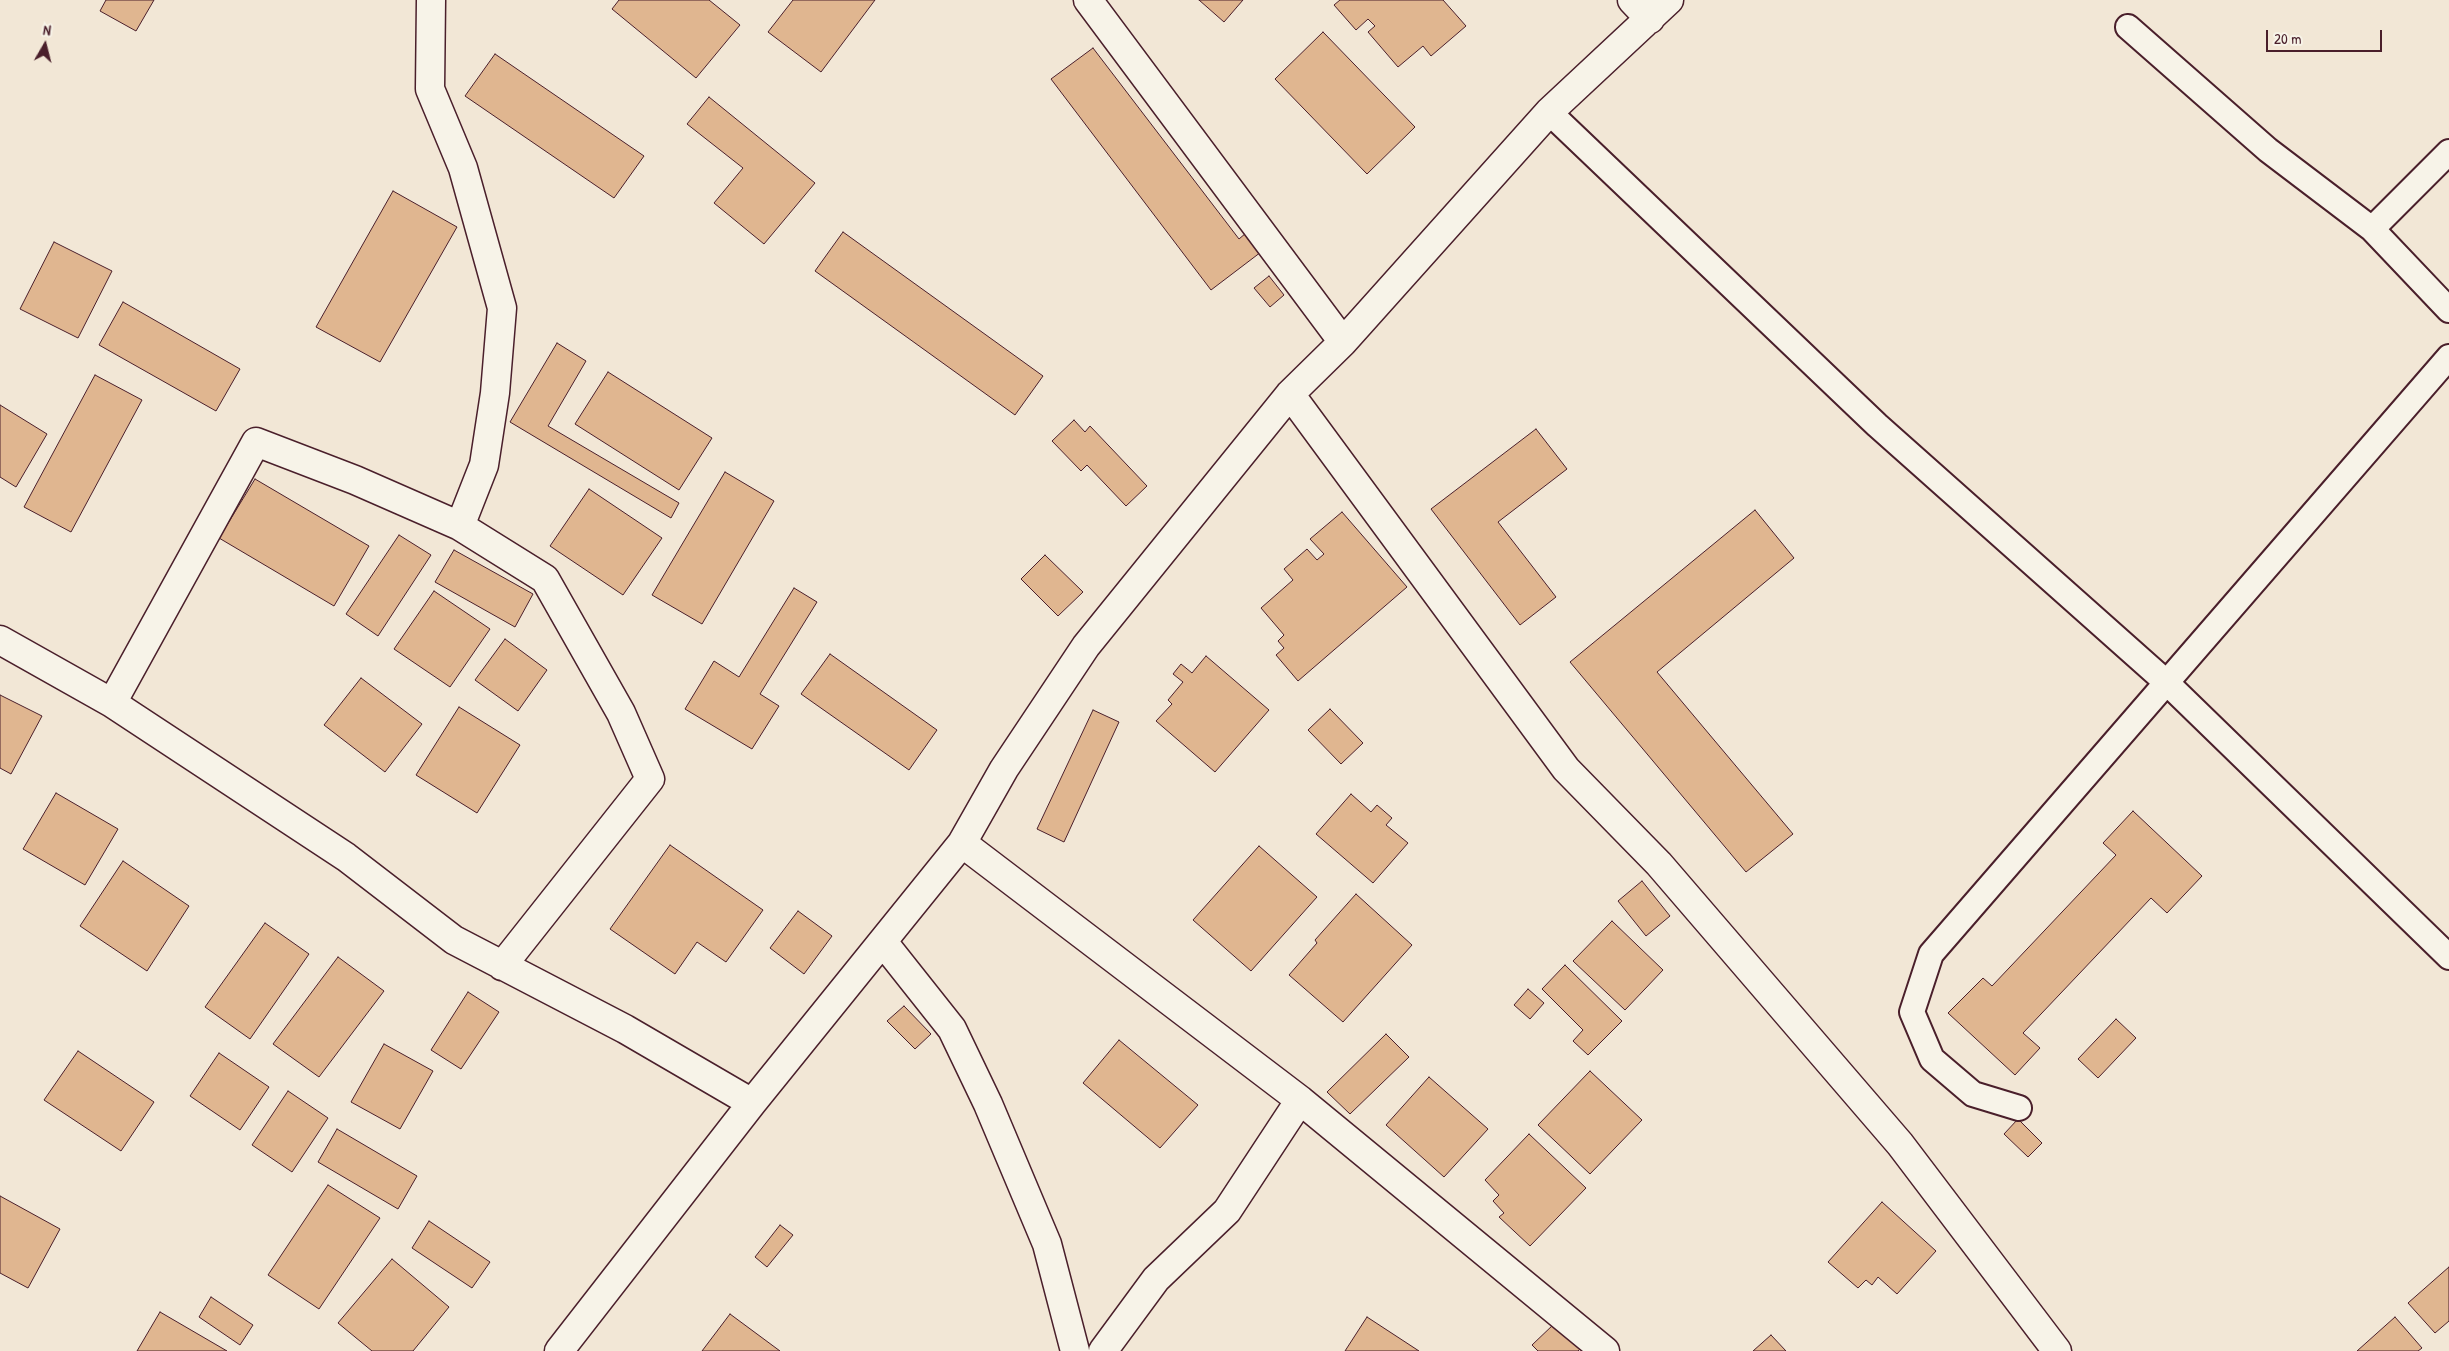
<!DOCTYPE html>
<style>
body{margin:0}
#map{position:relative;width:2449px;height:1351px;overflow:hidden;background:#f2e7d6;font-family:"Patrick Hand",sans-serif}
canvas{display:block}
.north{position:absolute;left:20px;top:20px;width:50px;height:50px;-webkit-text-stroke:4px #f7f3e8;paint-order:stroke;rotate:8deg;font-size:14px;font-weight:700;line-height:20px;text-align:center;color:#4a1f2b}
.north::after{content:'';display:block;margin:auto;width:18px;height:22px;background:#4a1f2b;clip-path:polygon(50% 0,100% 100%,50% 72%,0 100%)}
.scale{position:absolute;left:2266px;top:30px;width:116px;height:22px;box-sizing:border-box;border:2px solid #4a1f2b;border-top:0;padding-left:6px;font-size:15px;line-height:18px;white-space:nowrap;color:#4a1f2b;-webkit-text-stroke:4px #f7f3e8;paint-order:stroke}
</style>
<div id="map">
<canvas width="2449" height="1351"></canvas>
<div class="north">N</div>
<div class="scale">20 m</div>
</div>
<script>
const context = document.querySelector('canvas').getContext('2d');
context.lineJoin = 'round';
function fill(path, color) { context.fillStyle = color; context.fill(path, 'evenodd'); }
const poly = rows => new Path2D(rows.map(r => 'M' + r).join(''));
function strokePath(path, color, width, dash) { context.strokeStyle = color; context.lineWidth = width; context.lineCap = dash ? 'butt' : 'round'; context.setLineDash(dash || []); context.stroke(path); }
const building = poly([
 [106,0,154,0,136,31,100,11,106,0],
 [619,0,709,0,740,25,696,78,612,9,619,0],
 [793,0,875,0,821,72,768,32,793,0],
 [1199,0,1243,0,1224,22,1199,0],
 [1340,0,1443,0,1466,26,1431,56,1423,46,1398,67,1368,32,1375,26,1368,19,1356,30,1334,5,1340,0],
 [1323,32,1415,127,1367,174,1275,79,1323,32],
 [1093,48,1239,239,1246,233,1261,252,1211,290,1051,79,1093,48],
 [495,54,644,156,614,198,465,96,495,54],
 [709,97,815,183,764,244,714,203,743,168,687,124,709,97],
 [393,191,457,227,380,362,316,327,393,191],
 [843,232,1043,376,1015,415,815,271,843,232],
 [54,242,112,271,78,338,20,309,54,242],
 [1269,276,1284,295,1270,307,1254,288,1269,276],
 [123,302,240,369,216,411,99,345,123,302],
 [557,343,586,361,548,426,679,503,671,518,510,422,557,343],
 [608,372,712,438,679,490,575,424,608,372],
 [95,375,142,400,71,532,24,507,95,375],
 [0,405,47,434,16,487,0,477,0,405],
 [1074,420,1085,432,1090,426,1147,486,1126,506,1087,465,1081,471,1052,441,1074,420],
 [1536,429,1567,469,1498,522,1556,597,1520,625,1431,509,1536,429],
 [725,472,774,501,702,624,652,595,725,472],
 [255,479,369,546,334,606,219,538,255,479],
 [589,489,662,538,623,595,550,546,589,489],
 [1755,510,1794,558,1657,672,1793,834,1746,872,1570,662,1755,510],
 [1342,512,1407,587,1298,681,1276,655,1284,648,1278,641,1284,635,1261,608,1293,580,1284,569,1307,549,1317,560,1324,554,1310,539,1342,512],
 [399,535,431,555,378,636,346,614,399,535],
 [454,550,533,594,515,627,435,582,454,550],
 [1045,555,1083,592,1058,616,1021,579,1045,555],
 [794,588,817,602,760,694,779,706,752,749,685,709,714,661,739,677,794,588],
 [434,591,490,629,450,687,394,649,434,591],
 [505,639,547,670,518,711,475,680,505,639],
 [830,654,937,730,909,770,801,694,830,654],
 [1206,656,1269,710,1215,772,1156,721,1172,704,1168,700,1183,682,1173,674,1181,664,1192,673,1206,656],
 [361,678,422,724,385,772,324,725,361,678],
 [0,695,42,716,11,774,0,768,0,695],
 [459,707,520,745,477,813,416,775,459,707],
 [1330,709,1363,743,1341,764,1308,730,1330,709],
 [1093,710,1119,722,1064,842,1037,829,1093,710],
 [56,793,118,829,85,885,23,849,56,793],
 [1351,794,1371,812,1377,805,1392,818,1386,825,1408,843,1373,883,1316,834,1351,794],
 [2133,811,2202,876,2167,913,2151,898,2023,1033,2040,1048,2015,1075,1948,1013,1983,978,1992,986,2116,855,2103,843,2133,811],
 [670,845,763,910,726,962,697,942,675,974,610,929,670,845],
 [1259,846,1317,897,1251,971,1193,920,1259,846],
 [123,861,189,906,147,971,80,926,123,861],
 [1642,881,1670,916,1646,936,1618,901,1642,881],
 [1356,894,1412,945,1343,1022,1289,975,1317,943,1315,940,1356,894],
 [798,911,832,936,804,974,770,948,798,911],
 [1612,921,1663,970,1625,1010,1573,961,1612,921],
 [265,923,309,954,250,1039,205,1007,265,923],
 [338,957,384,991,319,1077,273,1044,338,957],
 [1565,965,1622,1021,1588,1055,1573,1041,1583,1030,1542,989,1565,965],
 [1528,989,1544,1003,1530,1019,1514,1005,1528,989],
 [468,992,499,1012,461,1069,431,1050,468,992],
 [904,1006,931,1034,915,1049,887,1021,904,1006],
 [2116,1019,2136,1038,2098,1078,2078,1059,2116,1019],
 [1386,1034,1409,1057,1350,1114,1327,1092,1386,1034],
 [1119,1040,1198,1105,1160,1148,1083,1083,1119,1040],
 [384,1044,433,1071,400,1129,351,1102,384,1044],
 [78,1051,154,1102,121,1151,44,1100,78,1051],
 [219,1053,269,1087,240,1130,190,1096,219,1053],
 [1590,1071,1642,1120,1590,1174,1538,1125,1590,1071],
 [1429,1077,1488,1129,1444,1177,1386,1125,1429,1077],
 [288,1091,328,1118,292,1172,252,1145,288,1091],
 [2018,1119,2042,1143,2028,1157,2004,1134,2018,1119],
 [337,1129,417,1176,398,1209,318,1162,337,1129],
 [1529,1134,1586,1188,1530,1246,1499,1217,1504,1213,1493,1201,1499,1195,1485,1180,1529,1134],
 [328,1185,380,1218,319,1309,268,1275,328,1185],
 [0,1196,60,1229,28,1288,0,1273,0,1196],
 [1882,1202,1936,1251,1897,1294,1878,1277,1872,1285,1866,1280,1858,1288,1828,1262,1882,1202],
 [429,1221,490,1262,472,1288,412,1248,429,1221],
 [780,1225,793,1235,767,1267,755,1257,780,1225],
 [392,1259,449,1307,413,1351,372,1351,338,1323,392,1259],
 [2449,1267,2449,1321,2435,1333,2408,1303,2449,1267],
 [211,1297,253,1325,240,1345,199,1317,211,1297],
 [160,1312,227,1351,137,1351,160,1312],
 [730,1314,780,1351,702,1351,730,1314],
 [1367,1317,1419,1351,1345,1351,1367,1317],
 [2395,1317,2422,1348,2418,1351,2357,1351,2395,1317],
 [1554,1324,1580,1349,1578,1351,1538,1351,1532,1345,1554,1324],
 [1771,1335,1786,1351,1753,1351,1771,1335]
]);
fill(building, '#e0b690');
strokePath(building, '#4a1f2b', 1);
const service = poly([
 [2128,27,2268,150,2372,229,2449,310],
 [1549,112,1877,425,2166,682,2449,957],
 [2372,229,2449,152],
 [2019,1108,1973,1094,1932,1059,1912,1012,1931,954,2449,357]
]);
const minor = poly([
 [431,0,430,89,463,168,502,308,495,393,484,465,460,526,355,480,256,442,112,703,346,857,454,940,625,1029,752,1103],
 [1088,0,1343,342],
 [1632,0,1650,19],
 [1290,394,1566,769,1659,864,1900,1144,2057,1351],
 [460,526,545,579,621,713,650,779,502,966],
 [0,640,112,703],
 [962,843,1300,1100,1227,1211,1156,1279,1103,1351],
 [883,942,952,1029,988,1104,1047,1244,1075,1351],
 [1300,1100,1605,1351],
 [559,1351,752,1103,962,843,1004,769,1086,646,1290,394,1343,342,1549,112,1669,0]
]);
strokePath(service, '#4a1f2b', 28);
strokePath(minor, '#4a1f2b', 31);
strokePath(service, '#f7f3e8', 24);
strokePath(minor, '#f7f3e8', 28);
</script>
